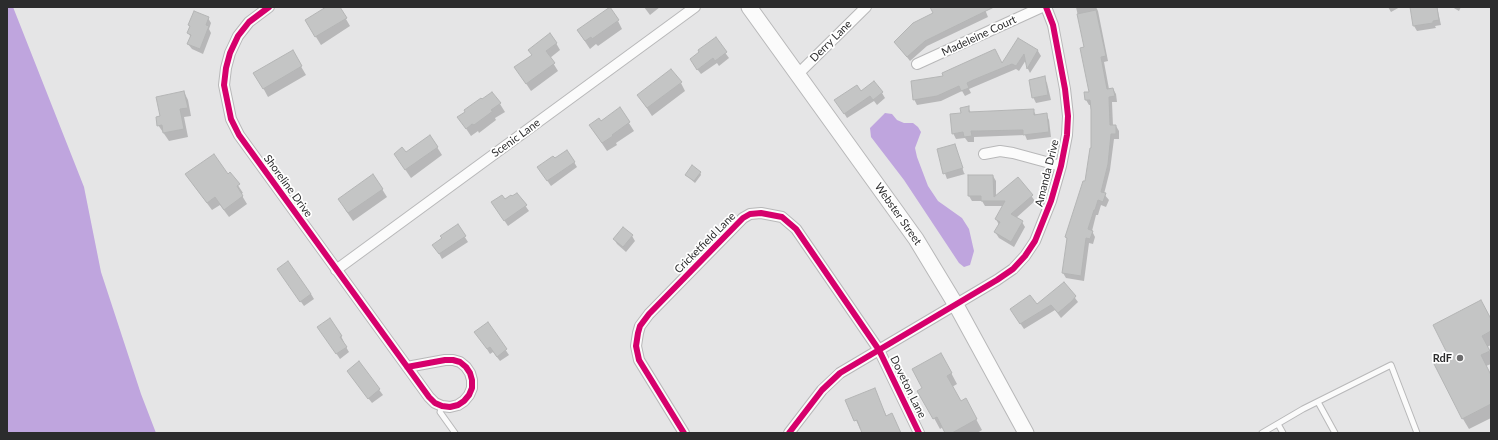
<!DOCTYPE html>
<style>
body{margin:0}
#map{position:relative;width:1498px;height:440px;overflow:hidden;background:#e5e5e6;font-family:Lato,sans-serif}
canvas{display:block}
.frame{position:absolute;inset:0;border:8px solid #2c2c2d;pointer-events:none}
</style>
<div id="map">
<canvas width="1498" height="440"></canvas>
<div class="frame"></div>
</div>
<script>
const context = document.querySelector('canvas').getContext('2d');
context.lineJoin = 'round';
function fill(path, color) { context.fillStyle = color; context.fill(path, 'evenodd'); }
const poly = rows => new Path2D(rows.map(r => 'M' + r).join(''));
function strokePath(path, color, width, dash) { context.strokeStyle = color; context.lineWidth = width; context.lineCap = dash ? 'butt' : 'round'; context.setLineDash(dash || []); context.stroke(path); }
function drawText(font, color, halo, rows, align = 'center') {
  context.font = font + ' Lato,sans-serif'; context.lineWidth = 3.5; context.setLineDash([]); context.textBaseline = 'middle'; context.strokeStyle = halo; context.fillStyle = color; for (const [text, x, y, turn = 0] of rows) {
    context.save(); context.translate(x, y); context.rotate((+turn || 0) * Math.PI / 180); context.textAlign = isNaN(turn) ? turn : align; if (halo) context.strokeText(text, 0, 0); context.fillText(text, 0, 0); context.restore();
  }
}
fill(poly([
 [7,7,13,7,84,187,101,272,141,394,156,433,7,433],
 [885,113,892,114,897,120,904,123,913,123,918,127,921,132,915,148,917,157,928,186,938,201,962,218,969,229,974,251,970,265,964,267,959,263,904,180,871,137,870,128]
]), '#bfa5de');
fill(poly([
 [328,7,339,7,350,26,321,45,306,21],
 [644,7,660,7,650,15],
 [949,7,984,7,988,17,927,46,910,61,895,42],
 [1076,7,1096,7,1098,11,1108,61,1104,62,1109,89,1113,89,1116,94,1117,102,1112,102,1113,126,1116,126,1119,131,1119,139,1114,139,1110,170,1104,194,1109,200,1106,207,1101,205,1098,215,1096,215,1092,231,1095,237,1093,244,1089,243,1084,281,1066,278,1063,273,1067,239,1066,237,1086,183,1092,149,1092,105,1089,105,1086,100,1090,92,1085,48],
 [1388,7,1400,7,1391,12],
 [1420,7,1437,7,1441,25,1435,26,1436,28,1417,31,1414,26],
 [1452,7,1461,7,1459,11],
 [208,18,211,23,209,29,211,33,203,54,192,49,188,44,191,37,188,33,191,28,189,25],
 [618,21,622,29,598,46,596,44,590,49,578,31],
 [715,39,729,58,719,66,717,63,701,74,694,65],
 [1018,39,1038,51,1041,56,1030,73,1028,69,1026,60,1019,71,1016,69,969,89,971,93,965,96,962,91,941,101,917,105,914,99,945,77,1002,65],
 [556,43,560,50,550,58,558,71,531,91,515,67],
 [292,51,306,75,268,97,255,73],
 [1044,78,1047,83,1051,100,1036,103,1033,97],
 [681,83,685,91,652,116,638,95],
 [184,92,188,100,191,116,184,117,188,137,169,141,158,125,161,117],
 [861,92,882,93,885,98,877,105,874,101,847,118,839,105],
 [482,100,500,104,505,112,495,118,496,120,479,133,478,131,471,136,459,118],
 [968,107,971,113,1033,110,1036,115,1046,114,1049,120,1051,137,1027,140,1025,135,974,137,974,142,968,142,965,138,956,139,953,133,962,114],
 [620,109,634,131,616,143,617,145,607,151,595,133,600,122],
 [430,136,442,155,411,178,400,162,405,154],
 [955,145,957,149,956,149,964,173,965,174,947,179,940,160],
 [555,159,574,162,577,167,551,186,542,173],
 [700,172,701,175,695,183,686,175],
 [230,173,243,193,241,194,247,204,229,217,220,205,212,210,186,175,228,175],
 [993,176,996,181,996,196,1018,178,1035,201,1016,218,1022,222,1025,227,1014,247,999,238,995,232,999,225,996,219,1003,206,985,206,982,201,972,201,969,196],
 [382,189,387,197,353,221,344,208],
 [517,194,529,211,508,226,496,208,505,200],
 [457,225,468,242,442,259,437,250],
 [632,236,635,241,626,252,617,244,614,239],
 [281,274,311,294,314,299,304,306],
 [1064,283,1078,302,1061,318,1055,310,1024,329,1014,314,1037,306],
 [1491,320,1491,345,1487,347,1491,354,1491,364,1486,366,1491,376,1491,418,1469,429,1463,419,1449,353],
 [488,324,509,355,500,361,493,352,490,354,479,337],
 [322,332,341,336,344,342,343,342,349,352,340,359],
 [359,363,383,395,372,403,351,376],
 [947,365,957,384,952,387,961,402,965,399,982,430,977,433,947,433,943,427,940,429,934,418,924,388],
 [874,389,887,417,892,414,901,433,863,433,861,428,860,429,847,400]
]), '#0003');
const building = poly([
 [326,7,340,7,347,18,315,37,305,20,326,7],
 [610,7,619,20,592,39,591,37,585,41,577,30,610,7],
 [930,7,994,7,925,41,907,57,894,42,913,23,933,13,930,7],
 [1410,7,1437,7,1439,20,1433,21,1433,23,1413,26,1410,7],
 [1096,10,1106,56,1101,57,1107,89,1113,88,1115,96,1109,97,1110,125,1116,125,1116,134,1111,134,1108,164,1101,192,1106,193,1103,202,1098,200,1095,210,1094,210,1088,229,1093,231,1090,239,1086,238,1081,276,1062,273,1067,238,1065,237,1083,181,1085,181,1090,148,1091,148,1091,110,1090,100,1085,100,1084,92,1089,92,1080,48,1084,47,1077,14,1096,10],
 [194,11,209,17,206,25,209,26,200,49,187,44,191,35,187,33,190,26,188,25,194,11],
 [550,33,557,43,546,51,555,63,526,84,514,67,532,55,528,50,550,33],
 [716,37,727,52,715,61,713,58,697,70,690,59,699,52,698,50,716,37],
 [1018,38,1038,50,1027,69,1024,54,1016,66,1012,64,973,80,967,83,969,88,961,91,959,86,937,96,913,100,911,81,943,76,942,73,995,49,1002,63,1018,38],
 [293,50,302,66,263,89,253,73,293,50],
 [671,69,682,82,647,108,637,95,671,69],
 [1045,76,1048,95,1032,98,1029,80,1045,76],
 [874,81,883,92,873,100,870,96,844,114,834,100,857,85,861,91,874,81],
 [184,91,188,108,180,109,184,129,163,133,162,125,157,126,156,117,160,116,156,97,184,91],
 [492,92,501,103,491,110,493,111,474,125,472,124,466,129,457,117,465,112,464,110,481,98,482,99,492,92],
 [969,106,969,112,1034,109,1034,115,1047,113,1049,132,1023,135,1023,130,977,131,971,131,972,136,964,137,963,132,952,134,950,114,961,113,960,108,969,106],
 [620,107,630,122,612,135,613,136,602,143,589,125,599,118,601,121,620,107],
 [430,135,438,147,405,170,394,154,402,147,406,152,430,135],
 [955,144,963,168,943,174,937,149,955,144],
 [567,150,575,162,547,181,537,167,553,156,555,158,567,150],
 [214,154,228,174,230,172,240,184,237,186,243,196,224,210,215,197,207,203,185,174,214,154],
 [692,165,701,172,694,181,685,175,692,165],
 [373,174,383,189,348,213,338,199,373,174],
 [968,175,993,175,994,197,1018,177,1033,195,1011,214,1023,221,1011,242,994,232,1000,222,995,219,1005,201,981,201,981,196,968,196,968,175],
 [517,193,527,205,504,221,491,202,502,195,505,199,511,195,512,196,517,193],
 [458,224,466,236,439,254,432,245,442,238,440,236,458,224],
 [623,227,633,235,623,247,613,239,623,227],
 [288,261,311,294,300,302,277,269,288,261],
 [1064,282,1076,296,1072,301,1058,313,1051,305,1020,324,1010,309,1030,295,1037,304,1064,282],
 [1481,300,1491,319,1491,331,1482,336,1490,351,1481,355,1491,375,1491,404,1462,419,1432,360,1447,353,1433,325,1481,300],
 [330,318,342,336,340,337,347,347,336,354,317,327,330,318],
 [488,322,507,349,497,357,490,347,487,349,474,332,488,322],
 [941,353,952,373,947,376,961,401,966,398,977,419,952,433,945,433,937,417,933,419,917,391,922,388,912,369,941,353],
 [359,361,380,389,368,399,347,371,359,361],
 [875,388,886,416,892,413,901,433,862,433,857,420,854,421,845,400,875,388]
]);
fill(building, '#c4c5c5');
strokePath(building, '#b4b5b5', 1);
const service = poly([
 [1318,402,1335,433],
 [442,406,440,412,455,433],
 [1278,424,1283,433],
 [1262,433,1303,409,1391,365,1417,433]
]);
const minor = poly([
 [269,7,249,22,238,36,230,53,226,68,224,85,231,119,239,135,429,397,435,403,442,406,450,407,458,405,464,401,469,395,472,388,472,380,470,373,466,367,460,362,453,360,445,360,407,367],
 [917,64,1042,7],
 [797,75,866,7],
 [984,154,1000,151,1013,153,1061,166],
 [336,270,695,7],
 [684,433,639,360,636,346,638,333,640,326,649,314,743,218,750,214,761,213,782,217,796,229,879,350,919,433],
 [789,433,822,390,840,373,997,280,1013,269,1025,256,1035,241,1051,201,1061,166,1067,135,1068,116,1065,89,1053,25,1046,7]
]);
const secondary = poly([
 [749,7,916,239,956,305,1026,433]
]);
strokePath(service, '#b8b8b9', 7);
strokePath(minor, '#b8b8b9', 12);
strokePath(secondary, '#b8b8b9', 17);
strokePath(service, '#fbfbfb', 5);
strokePath(minor, '#fbfbfb', 10);
strokePath(secondary, '#fbfbfb', 15);
strokePath(poly([
 [269,7,249,22,238,36,230,53,226,68,224,85,231,119,239,135,429,397,435,403,442,406,450,407,458,405,464,401,469,395,472,388,472,380,470,373,466,367,460,362,453,360,445,360,407,367],
 [684,433,639,360,636,346,638,333,640,326,649,314,743,218,750,214,761,213,782,217,796,229,879,350,919,433],
 [789,433,822,390,840,373,997,280,1013,269,1025,256,1035,241,1051,201,1061,166,1067,135,1068,116,1065,89,1053,25,1046,7]
]), '#d6006c', 6);
for (const [x, y, r, color] of [
 [1460,358,4,"#6d6d6e"]
]) { const dot = new Path2D(); dot.arc(x, y, r, 0, 2 * Math.PI); context.fillStyle = color; context.fill(dot); strokePath(dot, '#fff', 1.5); }
drawText('11px', '#2c2c2d', '#fff', [
 ["Madeleine Court",979,36,-25],
 ["Derry Lane",831,41,-45],
 ["Scenic Lane",516,138,-36],
 ["Amanda Drive",1047,173,-76],
 ["Shoreline Drive",288,186,54],
 ["Webster Street",898,214,55],
 ["Cricketfield Lane",705,243,-45],
 ["Doveton Lane",908,387,64]
]);
drawText('bold 11px', '#2c2c2d', '#fff', [
 ["RdF",1452,358]
], 'right');
</script>
